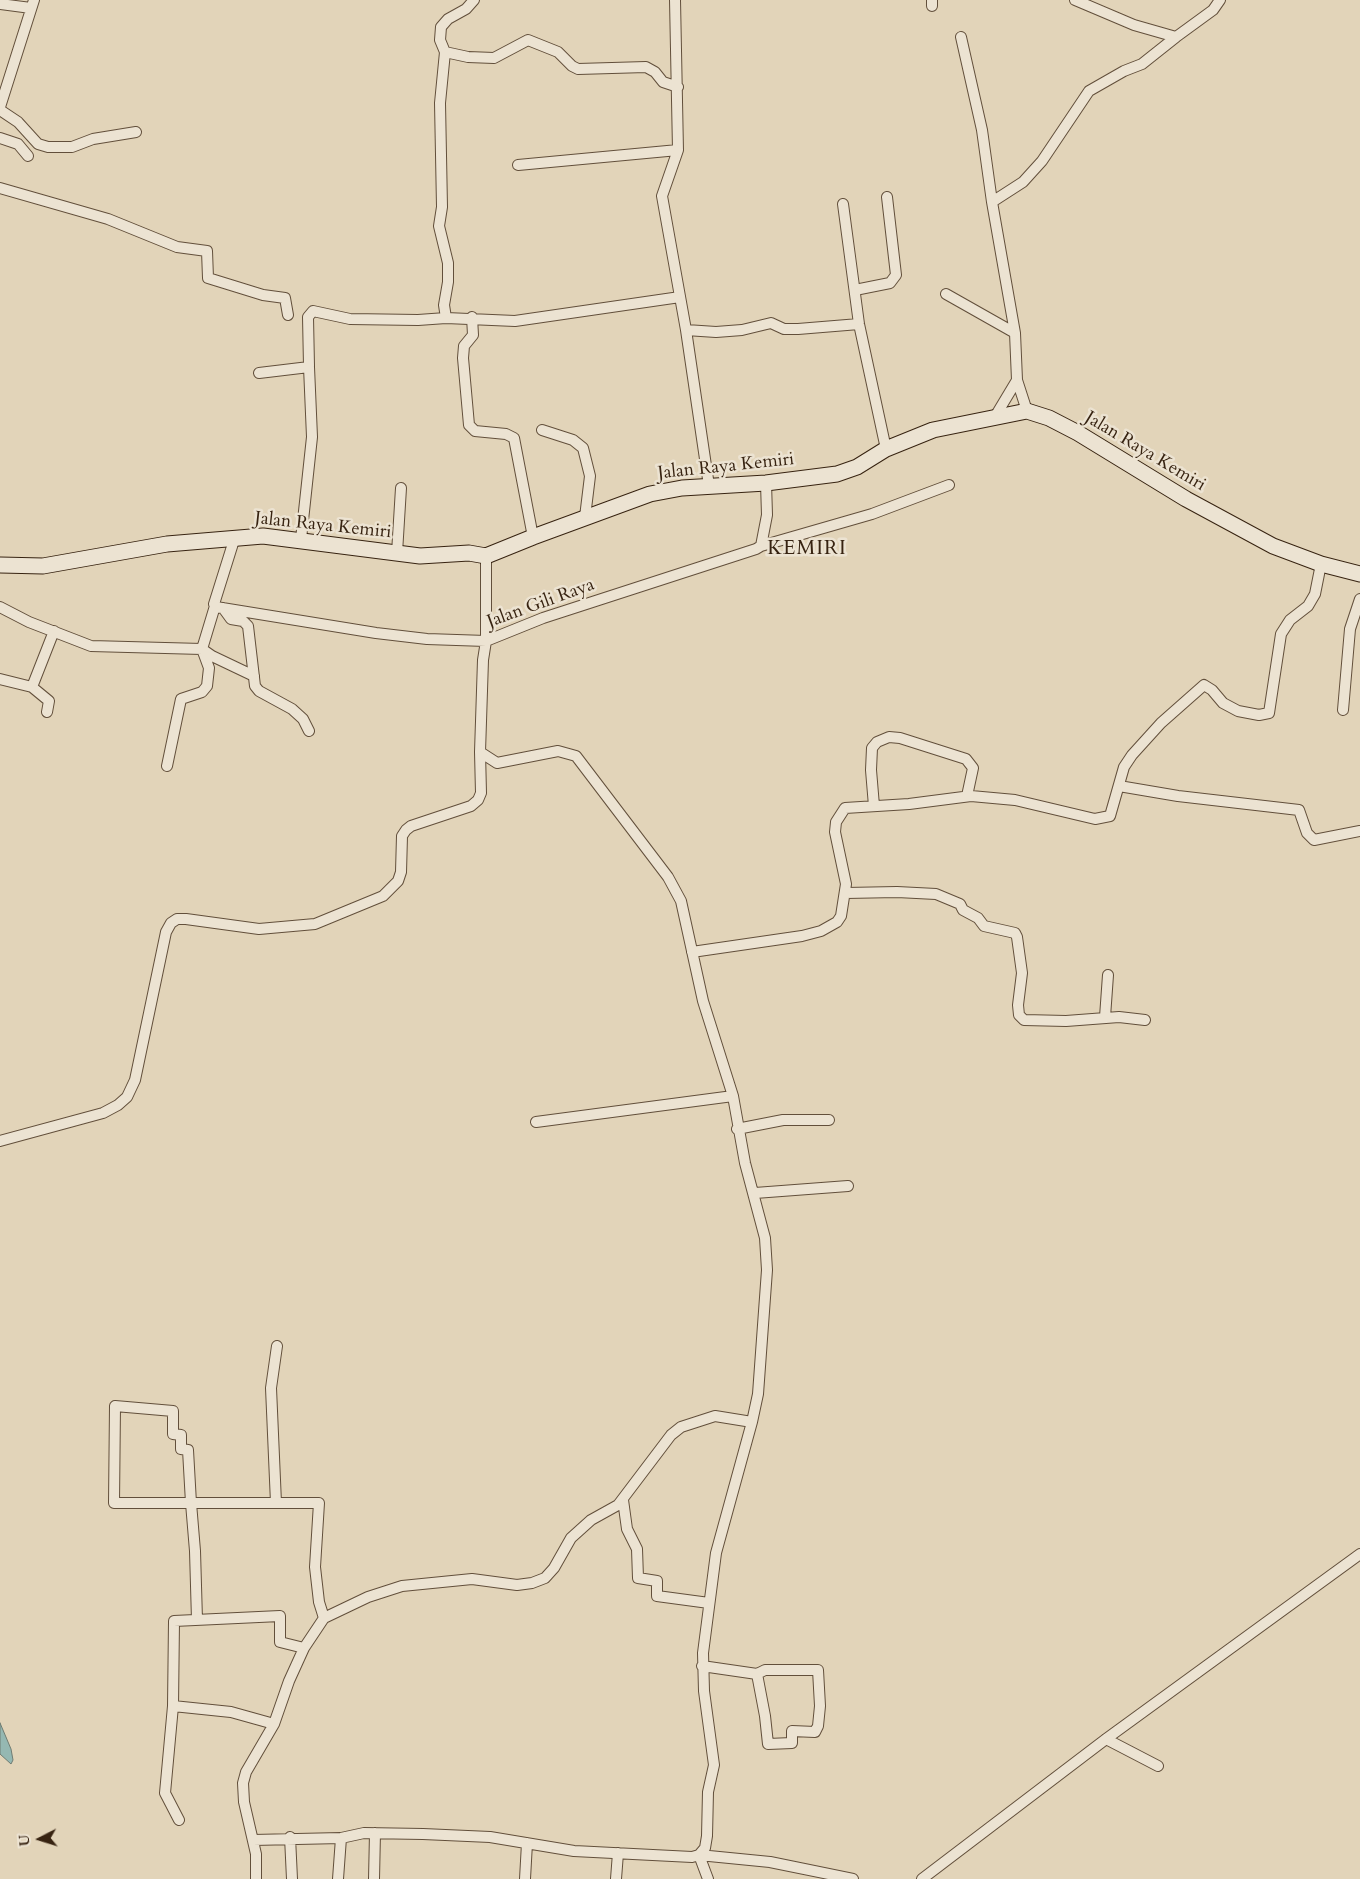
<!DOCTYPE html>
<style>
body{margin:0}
#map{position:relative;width:1360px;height:1879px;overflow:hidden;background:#e2d4b9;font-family:Cardo,serif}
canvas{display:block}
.north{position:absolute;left:15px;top:1814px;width:50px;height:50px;-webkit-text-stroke:4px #ece3d2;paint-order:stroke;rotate:265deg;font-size:14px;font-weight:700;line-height:20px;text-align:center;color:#372311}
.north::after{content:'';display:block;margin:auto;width:18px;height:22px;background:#372311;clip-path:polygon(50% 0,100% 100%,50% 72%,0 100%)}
</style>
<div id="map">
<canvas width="1360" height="1879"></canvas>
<div class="north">U</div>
</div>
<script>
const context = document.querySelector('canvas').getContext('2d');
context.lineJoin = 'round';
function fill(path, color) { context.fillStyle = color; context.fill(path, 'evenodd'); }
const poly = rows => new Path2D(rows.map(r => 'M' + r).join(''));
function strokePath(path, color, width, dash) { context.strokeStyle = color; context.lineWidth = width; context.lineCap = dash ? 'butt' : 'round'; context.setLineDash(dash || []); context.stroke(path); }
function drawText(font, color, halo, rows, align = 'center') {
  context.font = font + ' Cardo,serif'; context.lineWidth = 5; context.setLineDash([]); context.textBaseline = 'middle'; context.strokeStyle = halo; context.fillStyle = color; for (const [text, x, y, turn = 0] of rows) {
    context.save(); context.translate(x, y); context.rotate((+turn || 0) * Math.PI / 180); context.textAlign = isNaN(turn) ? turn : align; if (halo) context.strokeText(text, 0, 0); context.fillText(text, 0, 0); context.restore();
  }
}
const water = poly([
 [0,1723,11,1749,13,1760,11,1764,0,1754,0,1723]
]);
fill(water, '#95b8b2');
strokePath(water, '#6f7c72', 1);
const street = poly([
 [474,0,466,9,448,19,441,27,440,40,445,52,468,57,494,58,528,40,558,52,572,66,578,69,646,67,655,72,663,82,678,87],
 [675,0,678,150,662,196,686,330,709,486],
 [932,0,932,6],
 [0,4,31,8],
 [961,37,982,130,992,202,1015,333,1017,380,1027,411],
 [1176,37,1213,10,1220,0],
 [445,52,440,103,442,207,439,226,448,263,448,282,444,305,446,318,515,321,680,297],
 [0,107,34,0],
 [0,110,18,122,38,144,48,147,72,147,93,139,136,132],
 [0,138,18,144,28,156],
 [518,165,678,150],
 [0,188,108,219,177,247,207,251,208,278,263,295,285,298,288,315],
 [992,202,1023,182,1042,161,1089,91,1124,71,1142,64,1176,37,1134,25,1075,0],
 [843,204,859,324,886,449],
 [855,290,890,283,896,275,887,197],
 [946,294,1015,333],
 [472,317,473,335,464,346,463,358,469,425,475,431,506,434,514,438,533,537],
 [686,330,716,332,742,330,771,323,784,329,798,329,859,324],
 [309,366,308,317,313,311,350,319,418,320,446,318],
 [259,373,309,367,312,437,301,539],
 [996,415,1017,380],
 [542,430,573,440,583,448,590,476,585,517],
 [235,537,214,604,216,607,376,633,427,639,486,641,543,618,756,549,761,546,767,515,766,483],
 [761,546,872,514,949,485],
 [397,553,401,488],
 [0,607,29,622,91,646,202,649,212,656,254,676],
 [223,608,231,619,243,621,248,626,255,686,259,691,292,709,303,719,309,731],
 [0,679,32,687],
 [1343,710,1350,629,1360,599],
 [47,712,49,701,32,687,54,631],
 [167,766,181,699,202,692,207,686,209,668,202,649,215,606],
 [1119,786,1178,796,1299,810,1307,833,1314,840,1360,831],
 [874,806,871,770,872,748,877,742,889,737,900,738,966,759,973,768,967,796],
 [846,893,897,892,936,894,960,904,963,910,978,918,984,926,1015,933,1017,937,1022,973,1018,1005,1019,1015,1024,1020,1066,1021,1119,1017,1145,1020],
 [692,952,802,936,821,931,837,922,841,916,846,884,835,832,836,822,845,808,909,804,971,796,1015,800,1095,819,1110,816,1124,767,1132,755,1161,723,1204,685,1212,690,1223,703,1238,711,1259,715,1269,713,1281,634,1290,620,1308,606,1315,594,1321,564],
 [1105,1017,1108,975],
 [536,1122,733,1096],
 [737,1129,783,1120,829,1120],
 [0,1141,103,1113,118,1105,127,1097,135,1080,166,932,171,923,177,919,186,919,259,929,315,924,383,896,398,881,401,872,402,836,406,830,411,826,471,806,478,800,481,793,480,752],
 [755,1193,848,1186],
 [277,1346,271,1388,276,1503,319,1503,315,1567,319,1602,324,1618],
 [623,1500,627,1529,637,1549,638,1578,657,1581,657,1596,709,1603],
 [197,1620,195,1551,191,1503,188,1450,181,1449,181,1435,173,1434,173,1411,115,1406,114,1503,276,1503],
 [702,1666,757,1674,765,1670,818,1670,820,1706,818,1726,815,1732,792,1731,792,1743,768,1744,765,1716,757,1674],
 [173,1706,231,1712,274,1724],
 [1106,1739,1158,1766],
 [179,1820,165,1793,173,1706,174,1621,280,1616,280,1642,304,1648],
 [290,1837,292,1879],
 [253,1840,341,1838,364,1833,423,1834,490,1837,574,1851,692,1857,699,1855,705,1848,707,1836,708,1792,714,1765,704,1691,703,1653,716,1553,752,1422],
 [256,1879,256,1854,244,1802,243,1783,246,1772,274,1724,289,1681,304,1648,324,1618,368,1597,402,1586,472,1579,517,1585,532,1583,545,1578,554,1568,571,1538,591,1520,618,1505,671,1435,681,1427,715,1416,752,1422,758,1394,767,1270,765,1238,745,1163,733,1096,703,1001,681,901,668,877,576,756,558,751,497,763,480,752,483,660,486,641,486,556],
 [338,1879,341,1838],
 [374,1879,375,1833],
 [525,1879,527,1843],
 [616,1879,618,1853],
 [708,1879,699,1855,770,1862,853,1879],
 [922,1879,1106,1739,1360,1554]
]);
const secondary = poly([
 [0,565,43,566,167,544,263,536,420,556,469,553,486,556,533,537,650,494,682,488,766,483,837,474,857,467,886,449,933,430,1027,411,1049,418,1078,433,1186,499,1273,546,1321,564,1360,574]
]);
strokePath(street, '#624f3b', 12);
strokePath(secondary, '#372311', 17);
strokePath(street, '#ece3d2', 10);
strokePath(secondary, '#ece3d2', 15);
drawText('18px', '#372311', '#ece3d2', [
 ["Jalan Raya Kemiri",1145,452,31],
 ["Jalan Raya Kemiri",726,467,-6],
 ["Jalan Raya Kemiri",323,526,6],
 ["Jalan Gili Raya",541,604,-20]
]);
context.letterSpacing = '1px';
drawText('20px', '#372311', '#ece3d2', [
 ["KEMIRI",807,549]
]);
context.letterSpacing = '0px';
</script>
